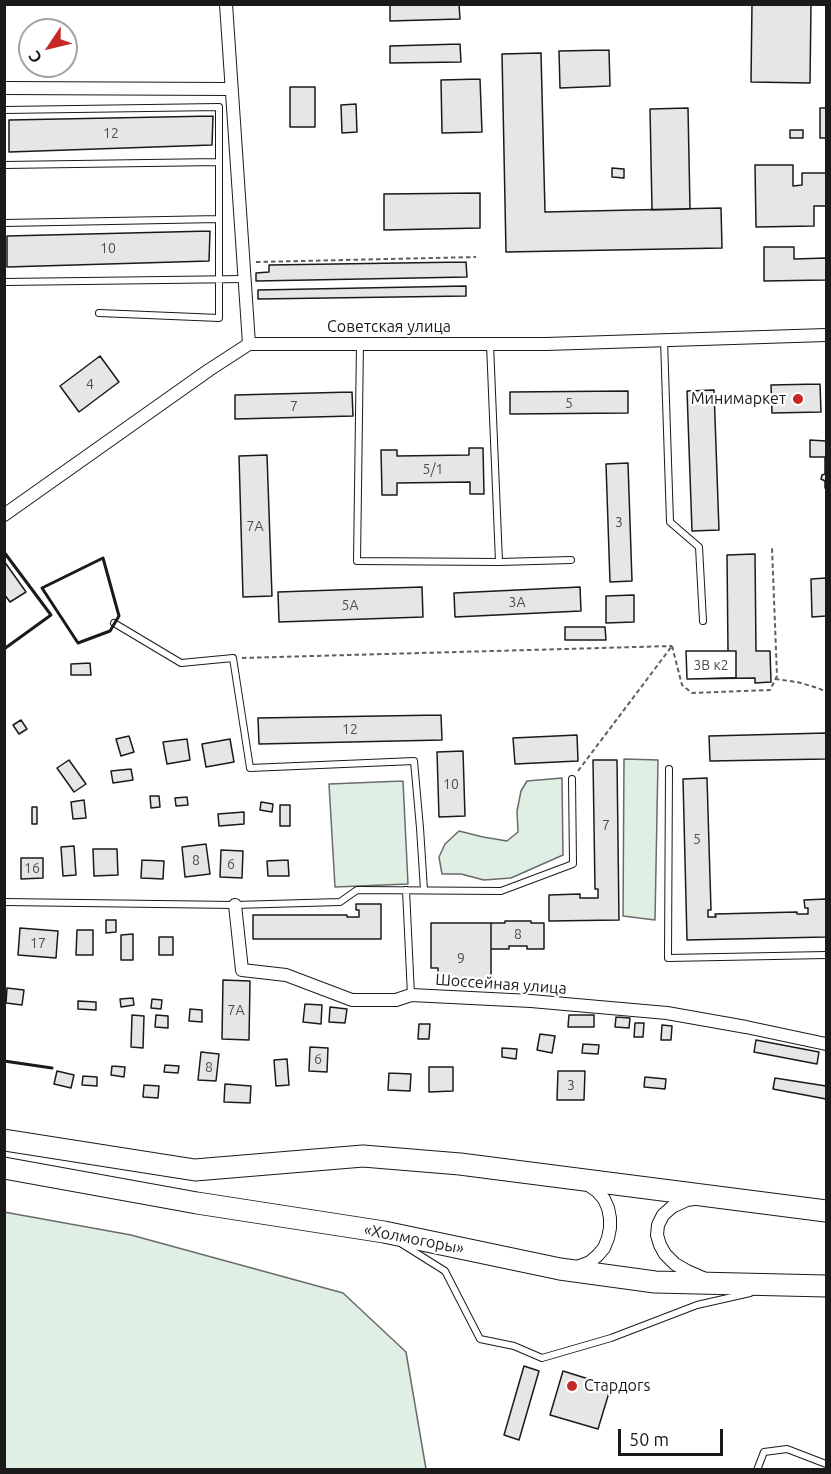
<!DOCTYPE html>
<meta charset="utf-8">
<style>
body{margin:0}
#map{position:relative;width:831px;height:1474px;overflow:hidden;background:#fff;font-family:Ubuntu,sans-serif}
canvas{display:block}
.frame{position:absolute;inset:0;border:6px solid #1a1a1a;pointer-events:none}
.north{position:absolute;left:18px;top:18px;width:60px;height:60px;box-sizing:border-box;background:#fff;border:2px solid #a3a3a3;border-radius:50%;rotate:235deg;font-size:16px;font-weight:700;line-height:24px;text-align:center;color:#1a1a1a}
.north::after{content:'';display:block;margin:auto;width:21px;height:27px;background:#c62828;clip-path:polygon(50% 0,100% 100%,50% 72%,0 100%)}
.scale{position:absolute;left:618px;top:1429px;width:105px;height:27px;box-sizing:border-box;border:3px solid #1a1a1a;border-top:0;padding-left:8px;font-size:18px;line-height:21px;white-space:nowrap;color:#1a1a1a;-webkit-text-stroke:4px #fff;paint-order:stroke}
</style>
<div id="map">
<canvas width="831" height="1474"></canvas>
<div class="frame"></div>
<div class="north">С</div>
<div class="scale">50 m</div>
</div>
<script>
const context = document.querySelector('canvas').getContext('2d');
context.lineJoin = 'round';
function fill(path, color) { context.fillStyle = color; context.fill(path, 'evenodd'); }
const poly = rows => new Path2D(rows.map(r => 'M' + r).join(''));
function strokePath(path, color, width, dash) { context.strokeStyle = color; context.lineWidth = width; context.lineCap = dash ? 'butt' : 'round'; context.setLineDash(dash || []); context.stroke(path); }
function drawText(font, color, halo, rows, align = 'center') {
  context.font = font + ' Ubuntu,sans-serif'; context.lineWidth = 4.5; context.setLineDash([]); context.textBaseline = 'middle'; context.strokeStyle = halo; context.fillStyle = color; for (const [text, x, y, turn = 0] of rows) {
    context.save(); context.translate(x, y); context.rotate((+turn || 0) * Math.PI / 180); context.textAlign = isNaN(turn) ? turn : align; if (halo) context.strokeText(text, 0, 0); context.fillText(text, 0, 0); context.restore();
  }
}
const green = poly([
 [624,759,658,760,655,920,623,916,624,759],
 [562,778,563,855,511,878,484,880,461,874,442,874,439,857,445,844,459,831,483,837,507,841,518,832,517,811,521,791,527,781,562,778],
 [403,781,408,884,335,887,329,784,403,781],
 [4,1212,131,1235,343,1293,406,1352,426,1469,5,1469,4,1212]
]);
fill(green, '#e0efe3');
strokePath(green, '#6a6a6a', 1.5);
const building = poly([
 [459,4,460,19,390,21,390,5,459,4],
 [752,4,811,4,810,83,751,82,752,4],
 [460,44,461,62,390,63,390,46,460,44],
 [609,50,610,86,560,88,559,51,609,50],
 [541,53,545,212,721,208,722,248,506,252,502,54,541,53],
 [480,79,482,132,442,133,441,80,480,79],
 [290,87,315,87,315,127,290,127,290,87],
 [356,104,357,132,342,133,341,105,356,104],
 [688,108,690,209,652,210,650,109,688,108],
 [820,108,826,108,826,138,820,138,820,108],
 [213,116,212,145,9,152,9,120,213,116],
 [790,130,803,130,803,138,790,138,790,130],
 [755,165,793,165,793,186,802,185,802,173,826,173,826,206,814,206,814,226,756,227,755,165],
 [612,168,624,169,624,178,612,177,612,168],
 [480,193,480,228,384,230,384,194,480,193],
 [210,231,209,261,7,267,7,236,210,231],
 [764,247,794,247,794,259,826,258,826,280,764,281,764,247],
 [466,262,467,277,256,281,256,273,269,272,269,265,466,262],
 [466,286,466,296,258,299,258,290,466,286],
 [100,356,119,382,79,412,60,386,100,356],
 [820,384,821,412,772,413,771,385,820,384],
 [714,390,719,530,692,531,687,391,714,390],
 [628,391,628,413,510,414,510,392,628,391],
 [352,392,353,416,235,419,235,395,352,392],
 [810,440,826,441,826,488,825,488,825,481,821,479,822,475,825,474,825,457,810,457,810,440],
 [469,448,483,448,484,494,470,494,470,482,397,483,397,495,382,495,381,450,397,450,397,456,469,455,469,448],
 [267,455,272,596,243,597,239,456,267,455],
 [628,463,632,581,610,582,606,464,628,463],
 [755,554,756,651,770,651,771,682,755,683,755,678,687,679,686,651,728,651,727,555,755,554],
 [4,561,26,592,10,602,4,594,4,561],
 [826,578,826,616,812,617,811,579,826,578],
 [422,587,423,617,279,622,278,592,422,587],
 [580,587,581,611,455,617,454,593,580,587],
 [634,595,634,622,606,623,606,596,634,595],
 [565,627,605,627,606,640,565,640,565,627],
 [686,651,736,651,736,678,687,679,686,651],
 [90,663,91,675,71,675,71,664,90,663],
 [441,715,442,740,259,744,258,718,441,715],
 [21,720,27,729,19,734,13,725,21,720],
 [826,733,826,759,710,761,709,736,826,733],
 [577,735,578,761,515,764,513,738,577,735],
 [129,736,134,752,121,756,116,739,129,736],
 [187,739,190,760,167,764,163,742,187,739],
 [230,739,234,762,206,767,202,744,230,739],
 [463,751,465,816,439,817,437,752,463,751],
 [69,760,86,784,74,792,57,768,69,760],
 [593,760,617,760,619,920,549,921,549,895,580,894,580,898,598,898,598,889,595,889,593,760],
 [131,769,133,780,113,783,111,771,131,769],
 [707,778,711,910,708,910,708,917,716,917,715,914,797,912,797,914,808,914,808,908,805,908,804,900,826,899,826,937,687,940,683,779,707,778],
 [150,796,159,796,160,807,151,808,150,796],
 [187,797,188,805,176,806,175,798,187,797],
 [84,800,86,818,73,819,71,802,84,800],
 [261,802,273,804,272,812,260,810,261,802],
 [280,805,290,805,290,826,280,826,280,805],
 [32,807,37,807,37,824,32,824,32,807],
 [244,812,244,824,219,826,218,814,244,812],
 [206,844,210,874,185,877,182,847,206,844],
 [74,846,76,875,63,876,61,847,74,846],
 [93,849,117,849,118,875,94,876,93,849],
 [221,850,243,851,242,878,220,877,221,850],
 [21,858,43,858,43,878,21,879,21,858],
 [142,860,164,861,163,879,141,878,142,860],
 [288,860,289,876,268,876,267,861,288,860],
 [356,904,381,904,381,939,253,939,253,915,347,915,347,917,359,917,359,910,356,910,356,904],
 [106,920,116,920,116,932,106,933,106,920],
 [505,921,531,921,531,923,544,923,544,949,527,949,527,946,509,946,509,949,491,949,491,923,505,923,505,921],
 [431,923,491,923,491,982,438,981,438,968,431,968,431,923],
 [20,928,58,931,56,958,18,955,20,928],
 [77,930,93,930,93,955,76,955,77,930],
 [133,934,133,960,121,960,121,935,133,934],
 [159,937,173,937,173,955,159,955,159,937],
 [223,980,250,981,249,1040,222,1039,223,980],
 [7,988,24,990,22,1005,6,1003,7,988],
 [133,998,134,1005,121,1007,120,999,133,998],
 [152,999,162,1000,161,1009,151,1008,152,999],
 [78,1001,96,1002,96,1010,78,1009,78,1001],
 [305,1004,322,1005,321,1024,303,1022,305,1004],
 [330,1007,347,1009,345,1023,329,1022,330,1007],
 [190,1009,202,1010,202,1022,189,1021,190,1009],
 [132,1015,144,1016,143,1048,131,1047,132,1015],
 [156,1015,168,1016,168,1028,155,1027,156,1015],
 [569,1015,594,1015,594,1027,568,1027,569,1015],
 [616,1017,630,1018,629,1028,615,1027,616,1017],
 [635,1023,644,1023,643,1037,634,1037,635,1023],
 [419,1024,430,1024,429,1039,418,1039,419,1024],
 [662,1025,672,1026,671,1040,661,1040,662,1025],
 [540,1034,555,1036,552,1053,537,1050,540,1034],
 [756,1040,819,1052,817,1064,754,1052,756,1040],
 [583,1044,599,1045,598,1054,582,1053,583,1044],
 [310,1047,328,1048,327,1072,309,1071,310,1047],
 [502,1048,517,1049,516,1059,502,1057,502,1048],
 [201,1052,219,1054,216,1081,198,1080,201,1052],
 [287,1059,289,1085,276,1086,274,1060,287,1059],
 [165,1065,179,1066,178,1073,164,1072,165,1065],
 [112,1066,125,1067,124,1077,111,1075,112,1066],
 [429,1067,453,1067,453,1091,429,1092,429,1067],
 [57,1071,74,1075,71,1088,54,1084,57,1071],
 [558,1071,585,1071,584,1100,557,1100,558,1071],
 [389,1073,411,1074,410,1091,388,1090,389,1073],
 [83,1076,97,1077,97,1086,82,1085,83,1076],
 [645,1077,666,1079,665,1089,644,1087,645,1077],
 [775,1078,826,1086,826,1099,773,1089,775,1078],
 [225,1084,251,1086,250,1103,224,1102,225,1084],
 [144,1085,159,1086,158,1098,143,1097,144,1085],
 [524,1366,539,1371,519,1440,504,1435,524,1366],
 [563,1371,611,1386,598,1429,550,1415,563,1371]
]);
fill(building, '#e6e6e6');
strokePath(building, '#1a1a1a', 1.5);
const service = poly([
 [4,110,219,107,219,318,99,313],
 [4,165,219,162],
 [4,223,219,219],
 [4,282,244,279],
 [664,340,670,522,699,547,703,621],
 [360,343,357,561,499,562],
 [490,344,499,562,571,560],
 [114,623,181,663,233,658,250,768,414,761,420,828,424,890],
 [669,769,668,958,826,955],
 [406,890,411,995],
 [4,902,235,905,340,902,357,890,501,891,573,864,572,779],
 [402,1244,445,1271,480,1339,514,1346,542,1358,611,1338,697,1305,750,1293],
 [757,1470,764,1452,787,1449,826,1464]
]);
const minor = poly([
 [226,4,249,344],
 [4,88,230,89],
 [4,515,209,370,249,344,546,344,826,335],
 [235,905,242,970,286,975,352,1000,396,1000,411,995,531,1001,667,1013,746,1027,826,1044],
 [694,1199,687,1200,672,1207,663,1215,658,1225,657,1235,660,1245,665,1254,675,1264,687,1271,703,1278],
 [574,1268,590,1262,598,1255,604,1248,608,1238,610,1228,610,1218,608,1208,604,1199,597,1191,587,1184]
]);
const trunk = poly([
 [4,1140,195,1170,363,1156,460,1164,826,1211],
 [4,1168,197,1203,384,1232,560,1269,655,1282,826,1286]
]);
strokePath(service, '#1a1a1a', 8);
strokePath(minor, '#1a1a1a', 14);
strokePath(trunk, '#1a1a1a', 23);
strokePath(poly([
 [256,262,476,257],
 [672,646,682,685,692,693,770,690,777,676,772,548],
 [242,658,672,646],
 [775,679,797,682,818,688,826,692],
 [578,771,672,646]
]), '#5f5f5f', 2, [4.5, 3]);
strokePath(service, '#fff', 6);
strokePath(minor, '#fff', 12);
strokePath(trunk, '#fff', 21);
strokePath(poly([
 [4,552,51,615,4,649],
 [103,558,119,616,110,631,78,643,42,588,103,558],
 [4,1061,52,1068]
]), '#1a1a1a', 3);
for (const [x, y, r, color] of [
 [798,399,6,"#c62828"],
 [572,1386,6,"#c62828"]
]) { const dot = new Path2D(); dot.arc(x, y, r, 0, 2 * Math.PI); context.fillStyle = color; context.fill(dot); strokePath(dot, '#fff', 2); }
drawText('14px', '#4d4d4d', null, [
 ["12",111,133],
 ["10",108,248],
 ["4",90,384],
 ["5",569,403],
 ["7",294,406],
 ["5/1",433,469],
 ["3",619,522],
 ["7А",255,526],
 ["3А",517,602],
 ["5А",350,605],
 ["3В к2",711,665],
 ["12",350,729],
 ["10",451,784],
 ["7",606,825],
 ["5",697,839],
 ["8",196,860],
 ["6",231,864],
 ["16",32,868],
 ["8",518,934],
 ["17",38,943],
 ["9",461,958],
 ["7А",236,1010],
 ["6",318,1059],
 ["8",209,1067],
 ["3",571,1085]
]);
drawText('16px', '#1a1a1a', '#fff', [
 ["Советская улица",389,327],
 ["Шоссейная улица",501,984,4],
 ["«Холмогоры»",414,1239,11]
]);
drawText('16px', '#1a1a1a', '#fff', [
 ["Минимаркет",786,399],
 ["Стардогs",584,1386,"left"]
], 'right');
</script>
